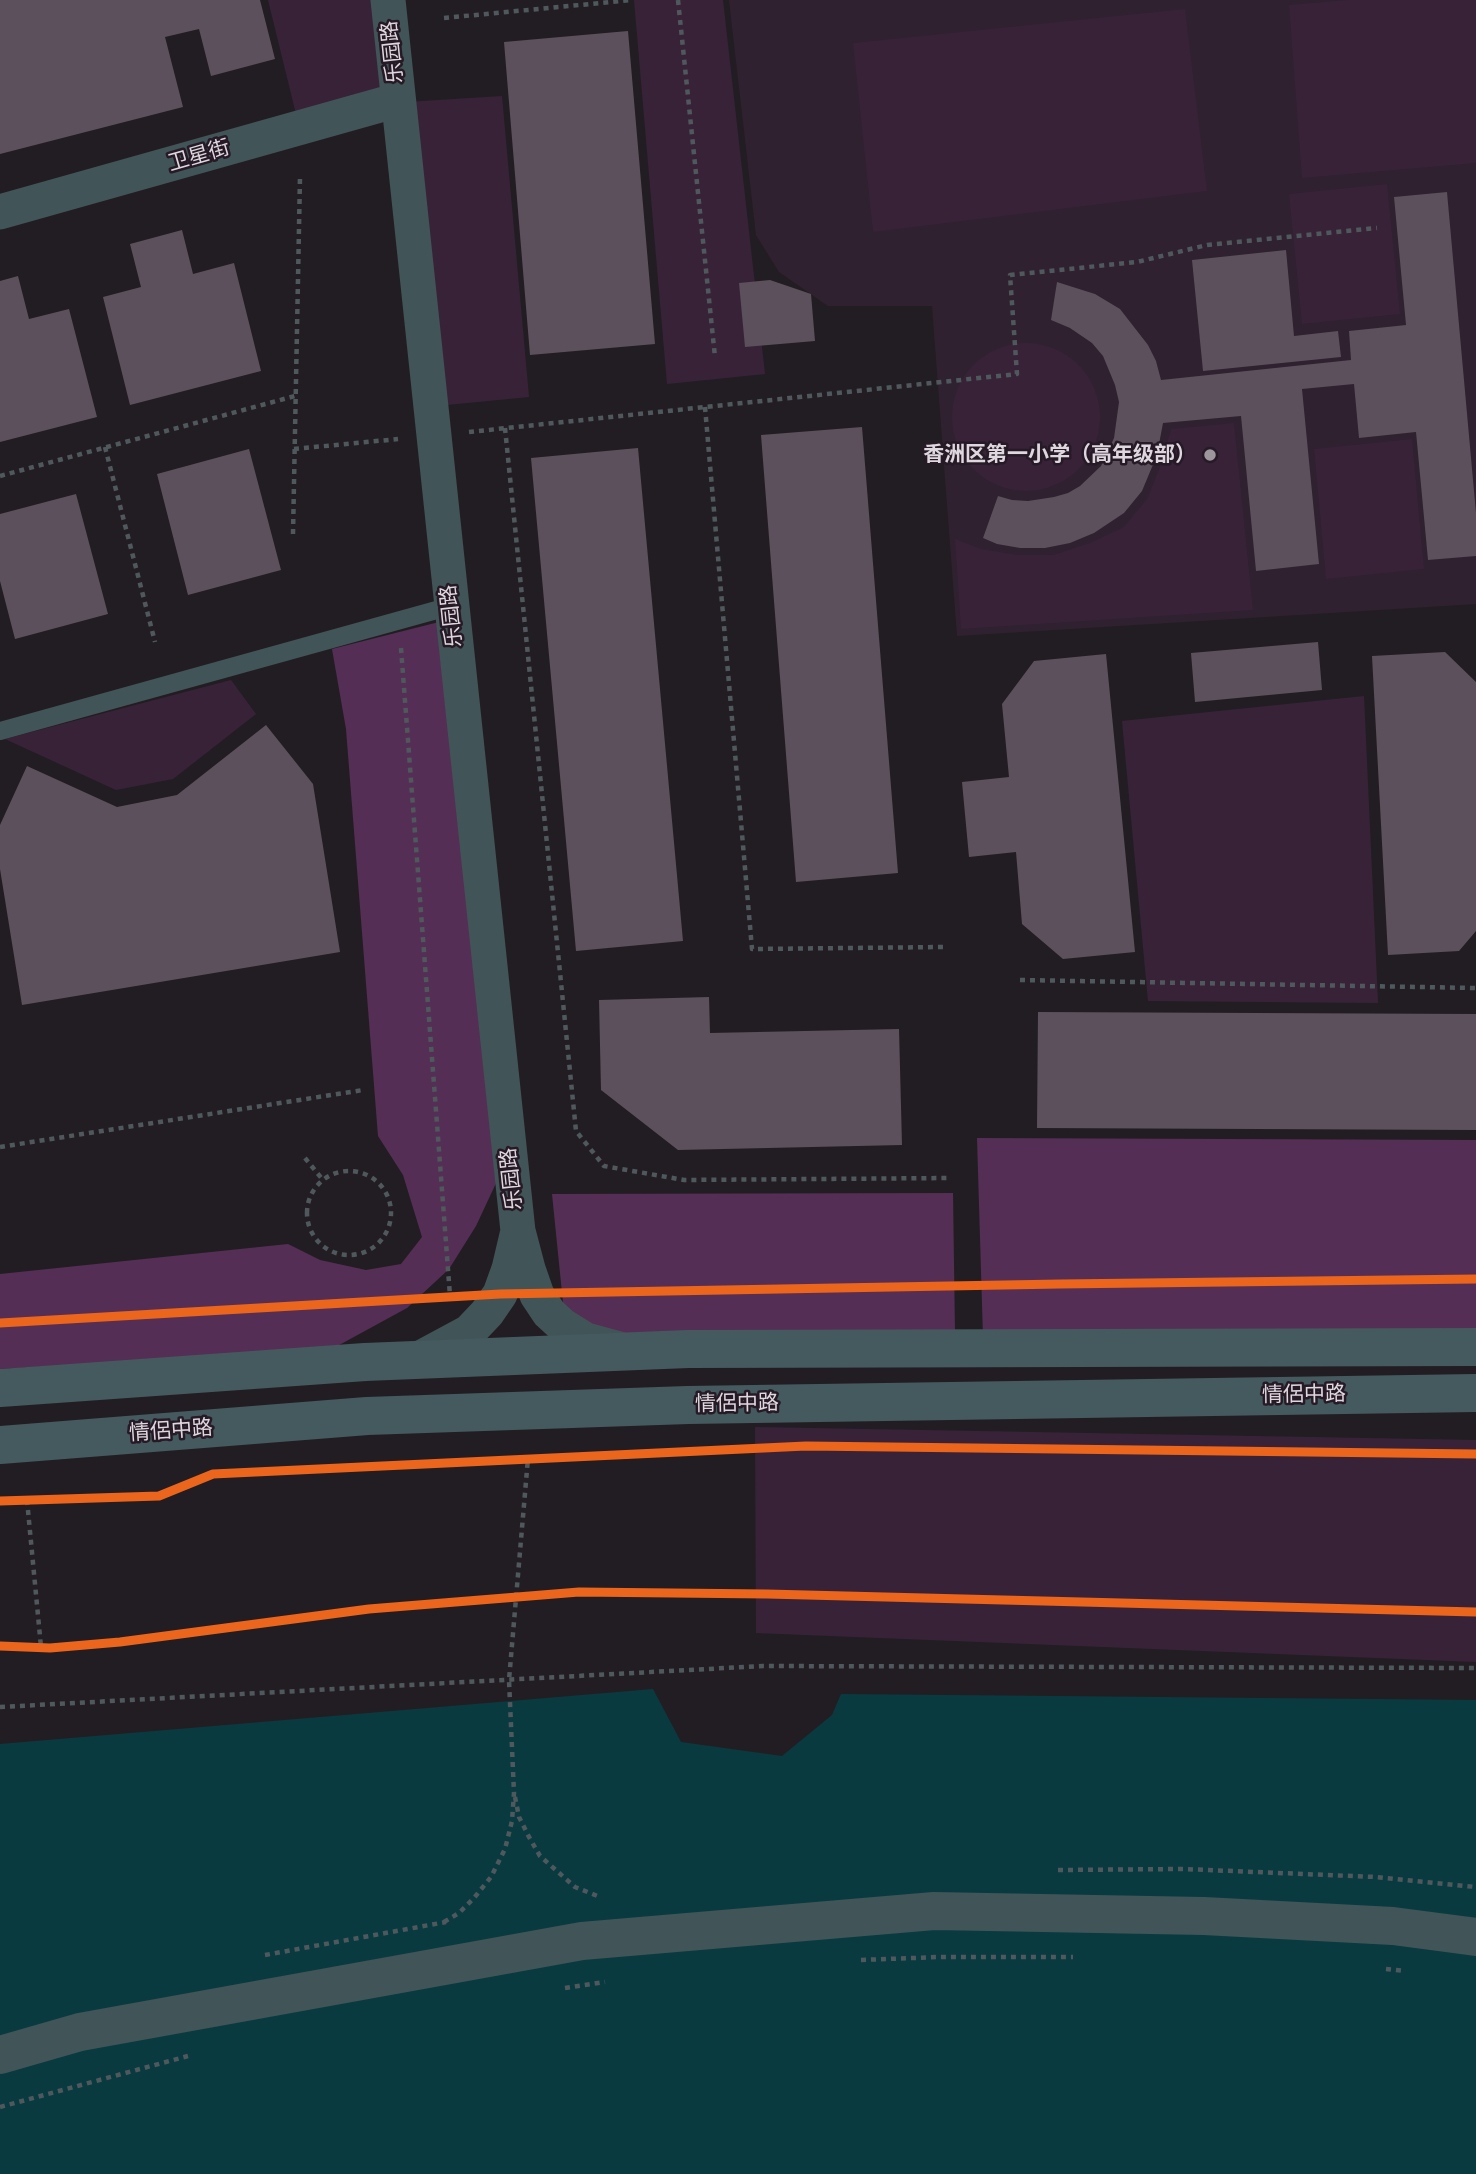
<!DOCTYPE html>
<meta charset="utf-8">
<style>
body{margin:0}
canvas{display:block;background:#221d22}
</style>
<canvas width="1476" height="2174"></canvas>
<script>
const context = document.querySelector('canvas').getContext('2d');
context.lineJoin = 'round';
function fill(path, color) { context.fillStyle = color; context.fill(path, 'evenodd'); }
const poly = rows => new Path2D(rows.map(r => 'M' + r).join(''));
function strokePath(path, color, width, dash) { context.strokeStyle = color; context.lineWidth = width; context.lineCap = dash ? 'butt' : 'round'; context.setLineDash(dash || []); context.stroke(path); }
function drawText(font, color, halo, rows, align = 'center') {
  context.font = font + ' Karla,"Noto Sans SC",sans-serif'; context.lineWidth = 5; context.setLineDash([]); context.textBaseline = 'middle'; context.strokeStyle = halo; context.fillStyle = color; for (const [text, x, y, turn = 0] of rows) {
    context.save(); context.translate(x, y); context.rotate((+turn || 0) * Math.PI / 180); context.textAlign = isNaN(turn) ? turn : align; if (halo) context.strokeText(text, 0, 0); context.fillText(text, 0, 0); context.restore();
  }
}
fill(poly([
 [729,0,1476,0,1476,604,957,636,932,306,828,306,779,272,756,235]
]), '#2f212f');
fill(poly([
 [268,0,377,0,387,93,296,114],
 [634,0,723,0,765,374,667,384],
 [1347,0,1476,0,1476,163,1302,178,1289,5],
 [1185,9,1207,191,873,232,853,43],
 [502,96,529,397,436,406,407,102],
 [1387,184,1400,314,1302,324,1289,194],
 '952 417a74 74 0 1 1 148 0a74 74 0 1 1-148 0Z',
 [1234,423,1253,610,961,629,955,539,981,549,1018,555,1053,555,1090,543,1124,527,1147,499,1162,462,1171,429],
 [1412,439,1424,569,1326,579,1314,449],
 [231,680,256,714,173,779,116,790,5,739],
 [1364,696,1378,1003,1148,1001,1122,721],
 [755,1427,1476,1440,1476,1662,756,1633]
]), '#382238');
fill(poly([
 [443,621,497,1181,476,1226,449,1269,407,1308,330,1350,0,1369,0,1274,288,1244,320,1260,366,1270,401,1264,422,1237,403,1175,378,1136,346,729,332,649],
 [977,1138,1476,1140,1476,1336,983,1337],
 [953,1193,955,1334,567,1342,552,1194]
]), '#542e55');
fill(poly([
 [653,1689,681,1742,782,1756,832,1715,841,1694,1476,1700,1476,2174,0,2174,0,1744]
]), '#093a40');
fill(poly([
 [0,0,260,0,275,59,211,76,199,29,165,37,183,107,0,154],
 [628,31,655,344,530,355,504,42],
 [1447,192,1476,513,1476,556,1428,560,1416,432,1359,438,1354,384,1302,389,1319,564,1256,571,1241,416,1163,423,1157,455,1142,491,1124,513,1094,533,1070,543,1045,548,1020,548,997,544,983,538,998,496,1012,500,1028,501,1054,497,1068,493,1080,486,1101,466,1114,438,1119,402,1115,385,1103,356,1092,343,1070,328,1051,320,1057,282,1095,294,1120,309,1148,345,1156,361,1161,380,1351,360,1349,331,1406,325,1394,197],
 [182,230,193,274,234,263,261,371,130,405,103,297,141,287,130,244],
 [1286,250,1294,336,1338,331,1341,357,1203,371,1192,260],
 [18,276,29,319,69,309,97,417,0,442,0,281],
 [770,280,811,294,815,341,745,347,739,283],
 [862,427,898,873,796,882,761,435],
 [638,448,683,941,576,951,531,458],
 [249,449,281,570,188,595,157,474],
 [76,494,108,614,15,639,0,581,0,514],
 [1318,642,1322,690,1195,702,1191,653],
 [1445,652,1476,682,1476,931,1459,951,1388,955,1372,656],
 [1106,654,1135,952,1063,959,1022,924,1016,852,969,857,962,782,1009,777,1002,704,1034,661],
 [266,725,313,784,340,952,22,1005,0,869,0,825,27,766,117,807,177,795],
 [709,997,710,1033,899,1029,902,1145,678,1150,601,1090,599,1000],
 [1038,1012,1476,1014,1476,1130,1037,1128]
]), '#5b505b');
strokePath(poly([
 [678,0,715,357],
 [444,18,632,0],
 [705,407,752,949,944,947],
 [505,428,576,1131,604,1166,684,1180,950,1178],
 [469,432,1017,374,1010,275,1137,262,1207,245,1377,228],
 [105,447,155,642],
 [294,449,398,439],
 [0,476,295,396],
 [293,534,300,177],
 [401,648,450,1296],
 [1020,980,1476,988],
 [0,1147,363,1090],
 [305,1158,323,1180],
 '307 1213a42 42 0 1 1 84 0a42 42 0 1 1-84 0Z',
 [27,1500,41,1647],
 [0,1707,763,1666,1476,1668],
 [515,1797,519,1817,529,1837,540,1856,575,1887,600,1897],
 [1058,1870,1183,1869,1376,1877,1476,1887],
 [444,1922,459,1913,474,1898,491,1877,505,1849,512,1821,514,1793,509,1680,528,1458],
 [265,1955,446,1922],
 [861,1960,939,1957,1073,1957],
 [1386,1969,1405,1971],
 [565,1988,605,1982],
 [0,2107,188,2056]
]), '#4f595d', 4.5, [5, 5]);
strokePath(poly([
 [0,731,451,606]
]), '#415457', 18);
strokePath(poly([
 [388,0,518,1231,528,1269,537,1295,549,1313,562,1325,586,1340,619,1349],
 [0,212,398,100],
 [417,1360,469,1332,487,1313,500,1294,509,1269,517,1235]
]), '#415457', 35);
strokePath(poly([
 [0,2055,80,2032,582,1941,934,1911,1204,1916,1393,1926,1476,1937]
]), '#415457', 38);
strokePath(poly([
 [0,1388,365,1362,688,1349,1476,1347],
 [0,1445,367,1416,688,1405,1476,1393]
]), '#445a5e', 38);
strokePath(poly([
 [0,1323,500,1294,1060,1284,1476,1279],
 [0,1501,159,1496,213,1474,806,1446,1476,1454],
 [0,1646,50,1648,120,1642,369,1609,579,1592,767,1594,1476,1612]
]), '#eb651d', 9);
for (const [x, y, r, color] of [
 [1210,455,7,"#9d969d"]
]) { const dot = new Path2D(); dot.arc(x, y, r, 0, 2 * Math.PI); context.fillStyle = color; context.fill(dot); strokePath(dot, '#251a25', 2.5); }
drawText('21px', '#dfd7df', '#251a25', [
 ["乐园路",393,52,-96],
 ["卫星街",199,156,-16],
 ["乐园路",452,616,-96],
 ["乐园路",512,1179,-96],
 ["情侶中路",1304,1395,-1],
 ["情侶中路",737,1404,-1],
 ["情侶中路",171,1431,-4]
]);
drawText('bold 21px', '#dfd7df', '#251a25', [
 ["香洲区第一小学（高年级部）",1196,455]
], 'right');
</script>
